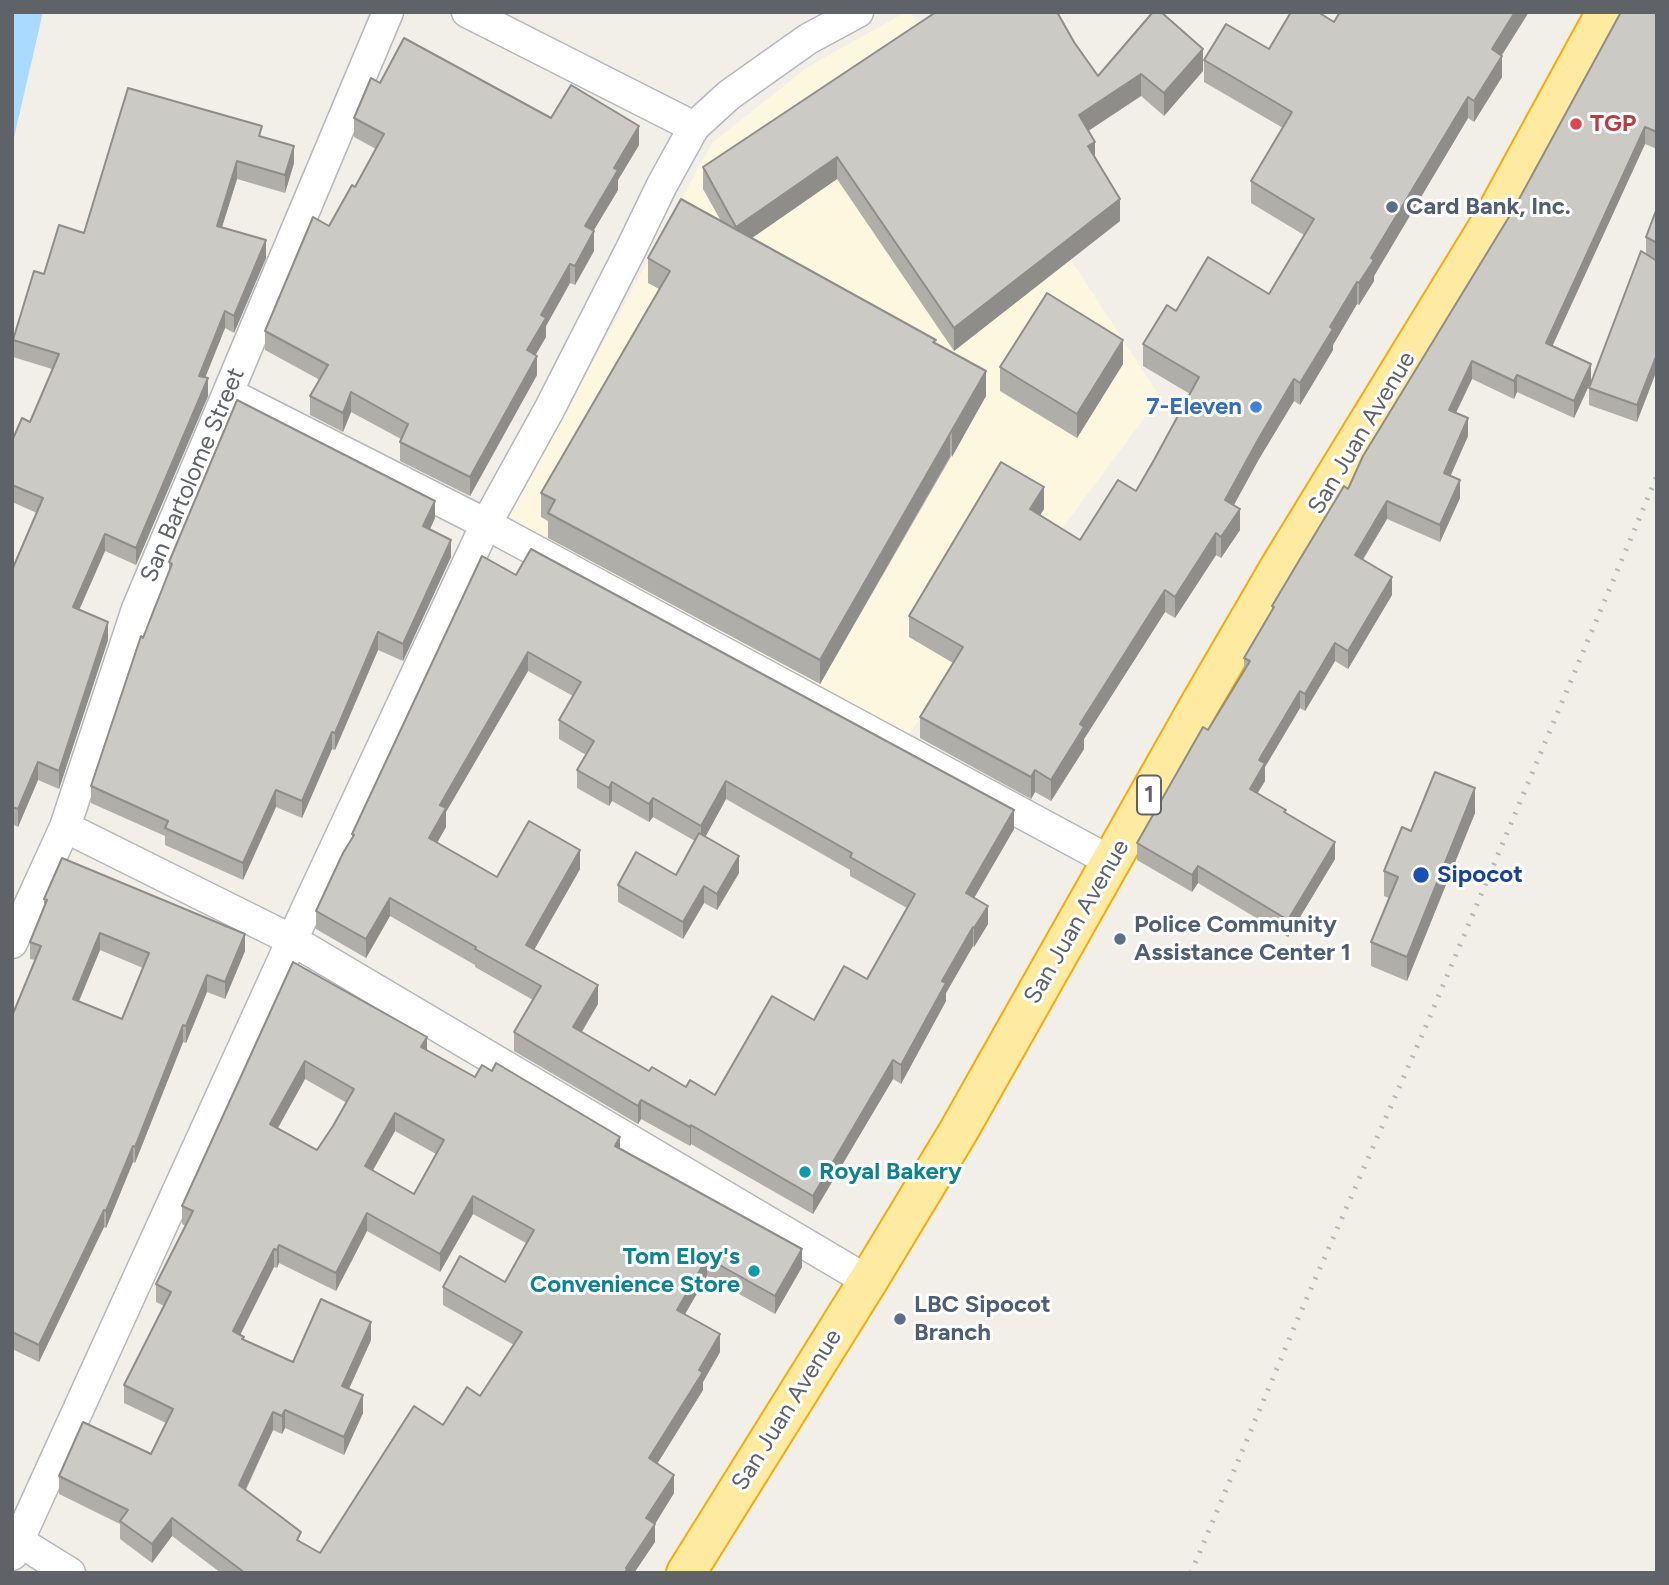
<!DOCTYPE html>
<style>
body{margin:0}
#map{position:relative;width:1669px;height:1585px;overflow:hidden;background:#f1efe8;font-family:Figtree,sans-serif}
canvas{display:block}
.frame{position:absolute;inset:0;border:14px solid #5f6368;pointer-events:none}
</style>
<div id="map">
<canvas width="1669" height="1585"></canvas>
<div class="frame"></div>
</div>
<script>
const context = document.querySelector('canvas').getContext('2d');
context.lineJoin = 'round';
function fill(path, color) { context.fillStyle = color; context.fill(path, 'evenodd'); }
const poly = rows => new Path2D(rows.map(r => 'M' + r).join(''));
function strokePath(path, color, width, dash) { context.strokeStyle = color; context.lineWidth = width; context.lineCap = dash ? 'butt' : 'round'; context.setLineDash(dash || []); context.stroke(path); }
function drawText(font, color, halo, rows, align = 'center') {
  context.font = font + ' Figtree,sans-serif'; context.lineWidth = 6; context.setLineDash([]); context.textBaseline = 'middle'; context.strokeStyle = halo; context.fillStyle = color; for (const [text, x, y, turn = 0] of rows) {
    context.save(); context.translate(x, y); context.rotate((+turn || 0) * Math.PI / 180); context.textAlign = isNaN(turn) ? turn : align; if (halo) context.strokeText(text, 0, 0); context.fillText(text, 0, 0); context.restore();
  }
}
fill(poly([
 [906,12,910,12,1160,397,907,736,509,517,712,143,808,67]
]), '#fef7e0');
fill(poly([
 [12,12,43,12,12,146]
]), '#aadaff');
const minor = poly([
 [467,12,694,127],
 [228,393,486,524,1112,862],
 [65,827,292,940,868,1281],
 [12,943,65,827,137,609,388,12],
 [12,1537,70,1573],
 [12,1555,292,940,486,524,549,410,632,247,662,185,694,127,729,95,808,39,858,12]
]);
const trunk = poly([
 [686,1573,868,1281,958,1132,1200,704,1281,565,1493,219,1606,12]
]);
strokePath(minor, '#b5b8bc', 33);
strokePath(trunk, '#f9ab00', 42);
strokePath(minor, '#fff', 30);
strokePath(trunk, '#feeaa1', 38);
strokePath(poly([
 [1191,1573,1299,1316,1423,1033,1657,476]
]), '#b6b7b8', 5, [2, 9]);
fill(poly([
 [932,12,1057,12,1074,42,1098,76,1203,71,1164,116,1141,96,1088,131,1095,157,1120,221,954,351,837,179,752,238,936,344,986,396,820,684,548,538,548,521,541,517,541,493,659,289,648,283,648,258,721,221,703,189,703,167,933,14],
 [1657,12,1657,149,1645,144,1552,346,1591,381,1574,418,1517,392,1514,399,1472,379,1456,413,1468,436,1450,476,1460,498,1440,542,1387,519,1363,560,1392,595,1348,669,1335,661,1305,711,1300,708,1265,767,1265,781,1257,793,1286,813,1335,859,1288,937,1198,883,1192,892,1137,860,1137,843,1208,730,1244,670,1244,658,1272,610,1272,606],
 [1334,22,1502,55,1502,77,1474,122,1468,118,1374,276,1374,281,1359,305,1357,304,1333,345,1333,350,1300,405,1294,401,1259,459,1234,505,1240,530,1221,558,1216,555,1175,618,1165,612,1084,739,1084,749,1051,801,1035,792,1031,799,920,738,920,717,953,663,909,637,909,616,1044,509,1040,515,1080,540,1136,491,1154,460,1190,394,1143,366,1143,344,1176,311,1269,294,1304,235,1251,203,1251,181,1283,128,1204,82,1204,60,1269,49],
 [380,83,551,118,639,145,618,180,618,190,593,231,594,251,575,285,570,283,546,326,546,337,535,355,537,375,470,496,400,461,400,442,401,439,351,412,343,432,310,415,310,396,320,380,265,350,265,331,329,226,355,187,376,149,354,137,354,118],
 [262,137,294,163,285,193,237,179,222,227,266,258,234,333,225,328,205,378,208,396,136,565,105,551,79,610,108,640,59,789,38,780,18,827,12,824,12,570,37,513,12,502,12,441,30,422,52,369,13,357,13,340,44,274,84,233],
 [1657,208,1657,260,1647,255,1637,422,1589,405,1589,388,1646,254,1646,237],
 [1123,364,1077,438,1000,391,1000,367],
 [435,518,430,529,451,557,403,661,378,650,335,750,332,749,302,818,276,807,243,880,165,845,165,836,91,803,91,786,143,638,169,574,169,562],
 [516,575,1014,829,974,898,988,924,974,947,973,946,946,993,946,1001,901,1084,893,1079,813,1214,691,1144,690,1146,641,1119,638,1124,514,1051,514,1032,533,1000,475,967,475,965,390,916,366,958,316,929,316,911,352,838,352,834],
 [528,671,573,696,559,720,559,739,586,755,577,770,577,788,609,806,612,801,649,822,653,817,695,841,676,875,618,885,618,902,683,939,704,903,717,910,739,873,705,837,726,799,850,870,850,876,907,908,867,979,715,1095,686,1087,649,1071,582,1032,598,1004,534,950,580,869,497,877,437,843,446,827,446,812],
 [1475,813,1407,981,1371,966,1371,942,1389,898,1384,896,1384,871,1411,831],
 [44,899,245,951,225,999,207,992,186,1043,183,1042,135,1163,133,1162,106,1228,104,1227,39,1362,12,1349,12,1016,35,960,30,959,30,942,44,908],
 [100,950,143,968,122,1019,78,1002],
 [293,962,427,1050,475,1077,620,1149,802,1267,775,1314,707,1276,685,1314,720,1352,703,1382,703,1390,657,1464,674,1493,655,1524,655,1542,634,1573,221,1573,172,1536,152,1563,120,1539,120,1524,59,1494,59,1476,151,1454,166,1423,124,1403,124,1385,164,1306,156,1302,156,1284,186,1226,182,1224,182,1206],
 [305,1079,347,1103,333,1126,317,1150,278,1128],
 [395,1131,436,1154,414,1194,373,1170],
 [473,1214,526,1243,505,1282,443,1287,443,1305,514,1345,480,1396,443,1425,320,1553,301,1542,246,1490,273,1430,282,1434,285,1428,344,1455,363,1413,349,1389,371,1340,293,1362,244,1340,240,1335,274,1267,277,1268,279,1263,336,1291,367,1231,440,1272]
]), '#afaea9');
fill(poly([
 [1515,12,1529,12,1492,71,1492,49],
 [1203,49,1203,71,1164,116,1164,93],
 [1502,56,1502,77,1474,122,1474,101],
 [1141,74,1141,96,1079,137,1079,115],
 [1468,97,1468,118,1374,276,1374,281,1359,305,1359,283,1371,258],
 [639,126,639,145,618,180,618,190,585,245,585,226,614,168],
 [1645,127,1645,144,1546,360,1546,343],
 [1095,142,1095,165,1088,146],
 [294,146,294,163,285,193,285,175],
 [837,157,837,179,736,249,736,227],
 [237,161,237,179,217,243,217,226],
 [1120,199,1120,221,954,351,954,328],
 [594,231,594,251,575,285,575,266],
 [266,240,266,258,234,333,234,316],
 [570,264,570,283,546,326,546,337,527,370,527,350,541,315],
 [1357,282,1357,304,1333,345,1333,350,1300,405,1300,383,1330,327],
 [225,311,225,328,199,393,199,376],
 [1123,340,1123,364,1077,438,1077,414],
 [1657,354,1657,370,1637,422,1637,405],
 [537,356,537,375,470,496,470,477],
 [1472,361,1472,379,1449,427,1449,410],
 [1591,364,1591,381,1574,418,1574,401],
 [986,371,986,396,952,457,952,432],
 [1517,375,1517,392,1514,399,1514,381],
 [208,378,208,396,136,565,136,548],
 [1294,379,1294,401,1259,459,1225,521,1225,500,1259,438],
 [351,392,351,412,343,432,343,413],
 [1468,418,1468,436,1444,491,1444,473],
 [950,431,950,456,820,684,820,660],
 [1460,480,1460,498,1440,542,1440,525],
 [1044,487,1044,509,1030,531,1030,509],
 [435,501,435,518,423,544,423,526],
 [1387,501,1387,519,1355,572,1355,555],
 [1240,509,1240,530,1221,558,1221,537],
 [1216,533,1216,555,1175,618,1175,597],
 [105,534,105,551,73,624,73,607],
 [451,540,451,557,403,661,403,644],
 [1392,577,1392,595,1348,669,1348,651],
 [1165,590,1165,612,1084,739,1084,749,1051,801,1051,780,1080,724],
 [108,622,108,640,59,789,59,771],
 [378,632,378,650,335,750,335,733],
 [1335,643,1335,661,1305,711,1305,694],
 [528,652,528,671,446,812,446,827,429,857,429,838,440,805],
 [1300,691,1300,708,1265,767,1265,781,1250,806,1250,789,1259,760],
 [332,732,332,749,302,818,302,801],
 [38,762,38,780,18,827,18,809],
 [1035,770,1035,792,1031,799,1031,777],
 [726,781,726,799,701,845,701,826],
 [612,782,612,801,609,806,609,788],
 [1475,788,1475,813,1407,981,1407,957],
 [276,790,276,807,243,880,243,863],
 [653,798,653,817,649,822,649,804],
 [1014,810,1014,829,966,912,966,893],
 [1335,842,1335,859,1288,937,1288,920],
 [580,850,580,869,526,964,526,945],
 [739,856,739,873,717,910,717,894],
 [1198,866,1198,883,1192,892,1192,875],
 [704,886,704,903,683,939,683,922],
 [390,898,390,916,366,958,366,939],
 [988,906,988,924,974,947,974,928],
 [973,927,973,946,946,993,946,1001,901,1084,901,1065,942,981],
 [100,933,100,950,73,1016,73,999],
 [245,934,245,951,225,999,225,982],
 [207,975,207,992,186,1043,186,1026],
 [598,985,598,1004,573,1046,573,1027],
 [183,1025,183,1042,135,1163,135,1147],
 [427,1037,427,1055,421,1047],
 [893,1060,893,1079,813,1214,813,1196],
 [305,1061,305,1079,270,1142,270,1124],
 [641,1100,641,1119,638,1124,638,1106],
 [395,1113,395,1131,365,1184,365,1166],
 [691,1125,691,1144,690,1146,690,1127],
 [620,1137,620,1155,615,1146],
 [133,1146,133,1162,106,1228,106,1211],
 [473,1196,473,1214,440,1272,440,1254],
 [104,1210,104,1227,39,1362,39,1345],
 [367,1213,367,1231,336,1291,336,1273],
 [279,1245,279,1263,277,1268,277,1250],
 [274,1249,274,1267,233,1349,233,1331],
 [802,1249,802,1267,775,1314,775,1296],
 [707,1258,707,1276,677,1328,677,1310],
 [371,1322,371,1340,342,1404,342,1386],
 [720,1334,720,1352,703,1382,703,1390,649,1477,649,1458],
 [363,1395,363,1413,344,1455,344,1437],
 [285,1410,285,1428,282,1434,282,1416],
 [273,1412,273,1430,239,1503,239,1485],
 [674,1475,674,1493,655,1524,655,1542,634,1573,625,1573,626,1568,646,1518],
 [172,1518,172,1536,152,1563,152,1544]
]), '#8f8d8a');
const building = poly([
 [936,12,1057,12,1074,42,1098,76,1153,12,1161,12,1203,49,1164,93,1141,74,1079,115,1095,142,1088,146,1120,199,954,328,837,157,736,227,703,167,936,12],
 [1291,12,1318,12,1334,22,1340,12,1515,12,1492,49,1502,56,1474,101,1468,97,1371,258,1374,260,1359,283,1357,282,1330,327,1333,329,1300,383,1294,379,1259,438,1225,500,1240,509,1221,537,1216,533,1175,597,1165,590,1080,724,1084,727,1051,780,1035,770,1031,777,920,717,963,647,909,616,1001,462,1044,487,1030,509,1080,540,1118,480,1136,491,1154,460,1199,377,1143,344,1167,305,1176,311,1208,257,1269,294,1314,219,1251,181,1292,112,1204,60,1226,24,1269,49,1291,12],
 [1621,12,1657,12,1657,132,1645,127,1546,343,1591,364,1574,401,1517,375,1514,381,1472,361,1449,410,1468,418,1444,473,1460,480,1440,525,1387,501,1355,555,1392,577,1348,651,1335,643,1305,694,1300,691,1259,760,1265,763,1250,789,1286,810,1284,812,1335,842,1288,920,1198,866,1192,875,1137,843,1203,727,1208,730,1250,661,1244,658,1274,607,1272,606,1300,559,1344,486,1348,489,1363,456,1512,212,1621,12],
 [404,38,551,118,571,85,639,126,614,168,618,170,585,226,594,231,575,266,570,264,541,315,546,318,527,350,537,356,470,477,400,442,408,424,351,392,343,413,310,396,328,365,265,331,313,217,329,226,352,185,355,187,384,134,354,118,371,78,380,83,404,38],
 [128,88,262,126,259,136,294,146,285,175,237,161,217,226,266,240,234,316,225,311,199,376,208,378,136,548,105,534,73,607,108,622,59,771,38,762,18,809,12,807,12,570,43,498,12,485,12,441,22,418,30,422,59,354,13,340,34,271,44,274,59,225,84,233,128,88],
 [681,199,936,340,933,342,986,371,820,660,548,513,555,500,541,493,670,271,648,258,681,199],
 [1657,208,1657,243,1646,237,1657,208],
 [1641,251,1657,261,1657,354,1637,405,1589,388,1641,251],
 [1047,293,1123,340,1077,414,1000,367,1047,293],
 [237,400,435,501,423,526,451,540,403,644,378,632,335,733,332,732,302,801,276,790,243,863,165,828,168,821,91,786,141,636,143,638,172,564,169,562,237,400],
 [531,549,1014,810,966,893,988,906,974,928,973,927,942,981,946,983,901,1065,893,1060,813,1196,691,1125,690,1127,641,1100,638,1106,514,1032,541,986,475,949,476,947,390,898,366,939,316,911,343,853,354,835,352,834,482,556,516,575,531,549],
 [528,652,581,682,559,720,594,741,577,770,609,788,612,782,649,804,653,798,701,826,726,781,852,853,850,857,915,894,867,979,844,966,814,1020,772,996,715,1095,690,1080,686,1087,652,1067,649,1071,573,1027,598,985,526,945,580,850,529,821,497,877,429,838,446,808,440,805,528,652],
 [1435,772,1475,788,1407,957,1371,942,1398,877,1384,871,1402,827,1411,831,1435,772],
 [699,833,739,856,717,894,704,886,683,922,618,885,636,852,676,875,699,833],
 [62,858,245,934,225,982,207,975,186,1026,183,1025,135,1147,133,1146,106,1211,104,1210,39,1345,12,1332,12,1016,41,946,30,942,47,900,44,899,62,858],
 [100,933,149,953,122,1019,73,999,100,933],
 [293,962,427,1037,421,1047,475,1077,482,1065,492,1071,496,1063,620,1137,615,1146,802,1249,775,1296,707,1258,677,1310,720,1334,699,1370,703,1372,649,1458,674,1475,646,1518,655,1524,626,1568,627,1569,625,1573,245,1573,172,1518,152,1544,120,1521,128,1510,59,1476,83,1422,151,1454,173,1409,124,1385,171,1292,156,1284,193,1211,182,1206,293,962],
 [305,1061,354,1089,333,1126,317,1150,270,1124,305,1061],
 [395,1113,444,1140,414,1194,365,1166,395,1113],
 [473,1196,534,1230,505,1282,460,1256,443,1287,522,1332,480,1396,467,1387,443,1425,414,1406,320,1553,297,1540,301,1532,239,1485,273,1412,282,1416,285,1410,344,1437,363,1395,342,1386,371,1322,321,1299,293,1362,242,1339,244,1337,233,1331,274,1249,277,1250,279,1245,336,1273,367,1213,440,1254,473,1196]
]);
fill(building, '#cccac5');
strokePath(building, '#8f8d8a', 2);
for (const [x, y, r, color] of [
 [1576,124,7,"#e0444e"],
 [1392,207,7,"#5c6f8a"],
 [1256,407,7,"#3f7fe0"],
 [1421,875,9,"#1a4fb4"],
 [1120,939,7,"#5c6f8a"],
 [805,1172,7,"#0f9aa8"],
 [754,1271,7,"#0f9aa8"],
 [900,1319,7,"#5c6f8a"]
]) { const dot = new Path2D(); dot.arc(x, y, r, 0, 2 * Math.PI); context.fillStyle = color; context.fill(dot); strokePath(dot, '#fff', 2.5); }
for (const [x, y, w] of [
 [1149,795,24]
]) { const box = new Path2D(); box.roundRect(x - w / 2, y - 19.5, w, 39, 5); context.fillStyle = '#fff'; context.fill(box); strokePath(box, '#5f6368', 2); }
drawText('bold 23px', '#5f6368', null, [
 ["1",1149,795]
]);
drawText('bold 24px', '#be3a42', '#fff', [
 ["TGP",1590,124]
], 'left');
drawText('bold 24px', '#4e5e75', '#fff', [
 ["Card Bank, Inc.",1406,207],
 ["Police Community",1134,925],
 ["Assistance Center 1",1134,953],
 ["LBC Sipocot",914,1305],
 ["Branch",914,1333]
], 'left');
drawText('bold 24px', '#366cbe', '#fff', [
 ["7-Eleven",1242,407]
], 'right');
drawText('24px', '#5f6368', '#fff', [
 ["San Juan Avenue",1362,433,-59],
 ["San Bartolome Street",193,475,-67],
 ["San Juan Avenue",1077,922,-60],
 ["San Juan Avenue",787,1410,-58]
]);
drawText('bold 24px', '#164399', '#fff', [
 ["Sipocot",1437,875]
], 'left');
drawText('bold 24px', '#0d838f', '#fff', [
 ["Royal Bakery",819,1172],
 ["Tom Eloy's",740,1257,"right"],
 ["Convenience Store",740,1285,"right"]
], 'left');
</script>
